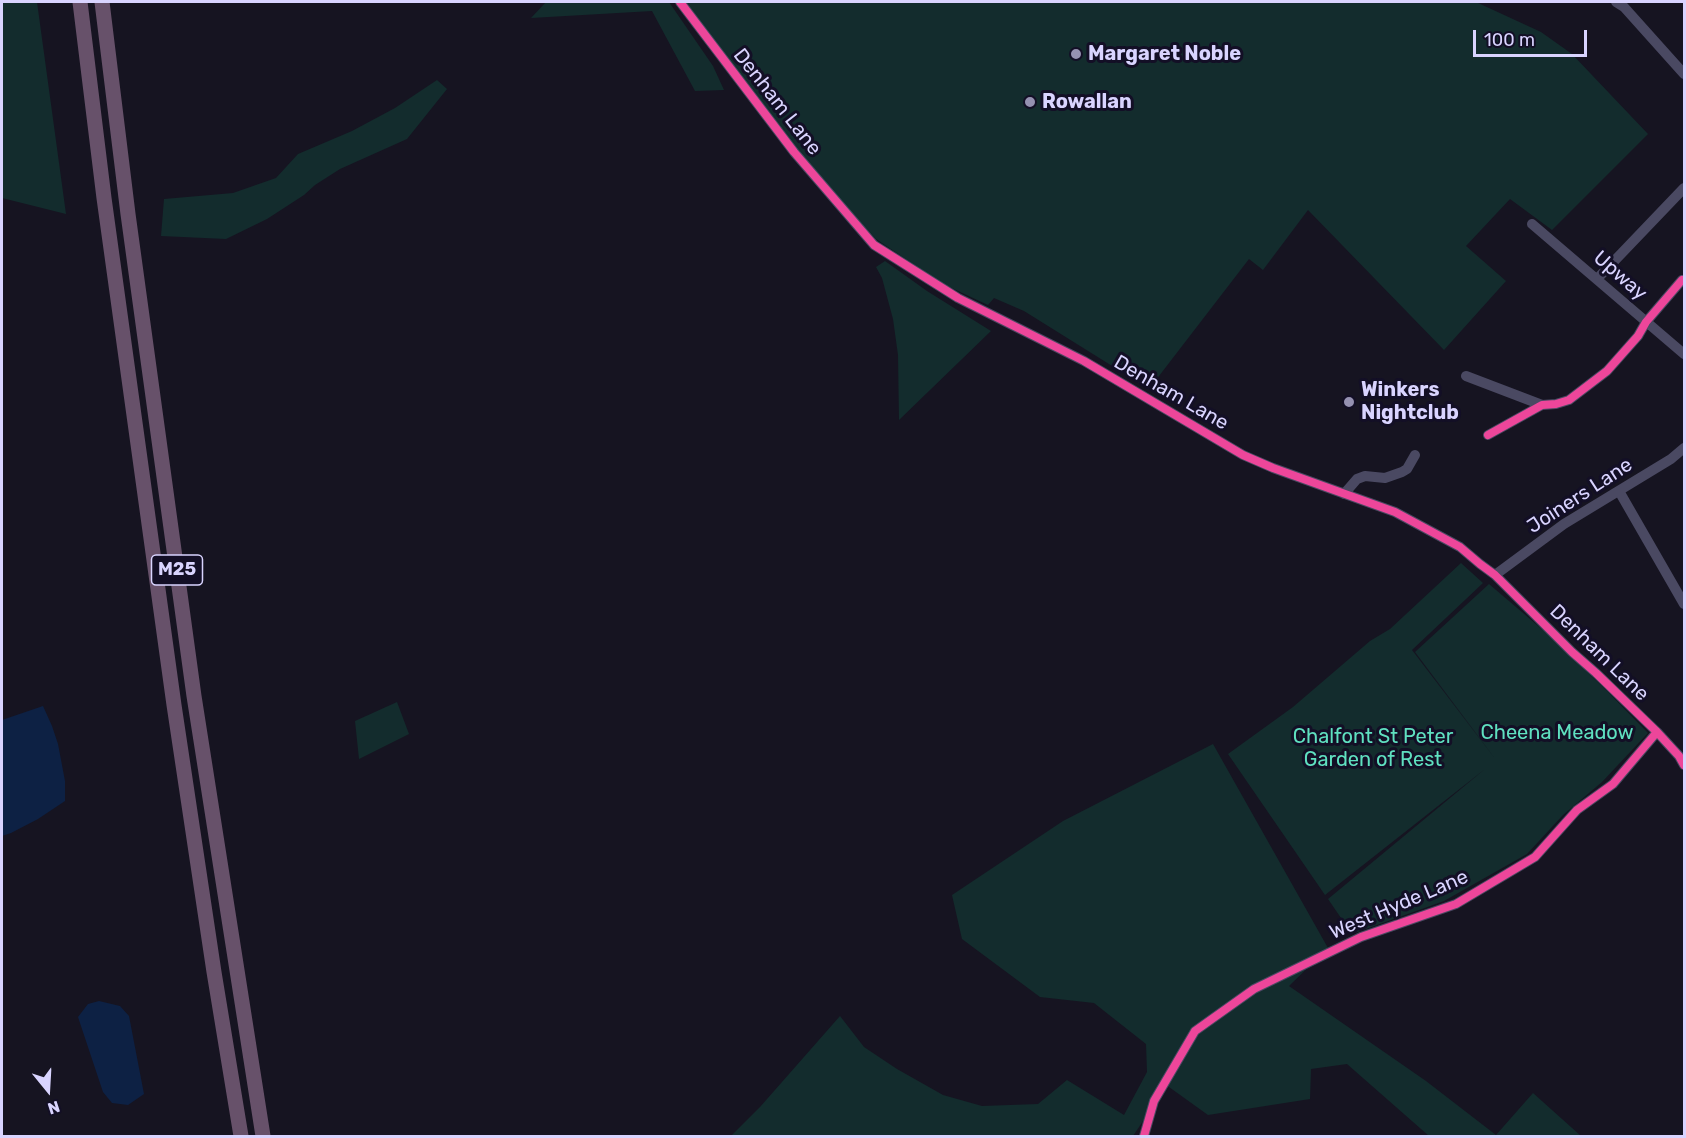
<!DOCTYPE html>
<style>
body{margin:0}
#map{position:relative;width:1686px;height:1138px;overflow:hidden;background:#161421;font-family:Rubik,sans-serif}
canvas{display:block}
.frame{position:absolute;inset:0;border:3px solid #d9d4ff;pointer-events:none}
.north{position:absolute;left:18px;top:1060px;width:60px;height:60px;-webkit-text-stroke:4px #130f26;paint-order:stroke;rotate:162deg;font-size:16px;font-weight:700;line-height:24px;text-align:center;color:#d9d4ff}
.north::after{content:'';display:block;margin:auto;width:21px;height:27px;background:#d9d4ff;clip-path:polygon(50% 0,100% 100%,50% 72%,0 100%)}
.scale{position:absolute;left:1473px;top:30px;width:114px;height:27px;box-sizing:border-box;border:3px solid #d9d4ff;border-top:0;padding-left:8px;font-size:18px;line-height:21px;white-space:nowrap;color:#d9d4ff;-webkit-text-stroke:4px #130f26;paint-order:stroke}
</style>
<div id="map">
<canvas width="1686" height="1138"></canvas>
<div class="frame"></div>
<div class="north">N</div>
<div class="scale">100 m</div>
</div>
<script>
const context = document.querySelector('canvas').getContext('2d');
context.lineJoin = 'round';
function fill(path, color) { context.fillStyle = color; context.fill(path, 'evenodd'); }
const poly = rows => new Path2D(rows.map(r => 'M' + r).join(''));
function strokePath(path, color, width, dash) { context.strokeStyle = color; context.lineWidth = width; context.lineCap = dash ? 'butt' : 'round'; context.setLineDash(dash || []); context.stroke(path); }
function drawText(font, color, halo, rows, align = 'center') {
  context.font = font + ' Rubik,sans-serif'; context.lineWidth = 6; context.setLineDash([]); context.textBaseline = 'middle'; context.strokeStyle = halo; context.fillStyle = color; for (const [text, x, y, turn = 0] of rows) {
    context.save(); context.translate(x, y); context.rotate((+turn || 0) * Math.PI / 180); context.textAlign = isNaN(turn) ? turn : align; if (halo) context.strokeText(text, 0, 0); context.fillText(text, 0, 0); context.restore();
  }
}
fill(poly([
 [2,2,37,2,66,214,2,198],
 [546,2,669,2,713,66,724,90,695,91,652,11,531,18],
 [686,2,1476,2,1541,32,1572,54,1648,134,1552,230,1510,199,1466,246,1506,281,1444,350,1308,210,1263,270,1249,259,1149,389,1024,311,994,298,988,305,943,284,876,239,845,206,805,169],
 [437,80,447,89,407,139,340,169,315,185,304,195,267,219,226,239,161,236,164,199,233,193,276,178,298,154,352,131,395,108],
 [885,261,927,291,991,331,899,420,898,355,893,319,882,278,876,267],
 [1461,563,1483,583,1412,650,1496,760,1415,652,1489,584,1550,636,1608,692,1648,733,1602,782,1563,815,1527,854,1444,901,1352,934,1328,899,1485,769,1325,895,1228,754,1293,707,1370,641,1390,629],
 [397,702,409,734,359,759,355,721],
 [1213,744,1328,948,1289,986,1426,1081,1496,1135,1533,1093,1581,1136,1429,1136,1347,1064,1311,1069,1310,1099,1208,1115,1162,1082,1143,1121,1133,1136,731,1136,760,1107,840,1016,864,1047,897,1069,943,1095,982,1106,1038,1104,1067,1080,1124,1115,1147,1072,1146,1044,1094,1003,1040,997,962,939,952,895,1063,821]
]), '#132c2d');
fill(poly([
 [43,706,52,726,58,744,65,781,65,801,38,819,11,833,2,836,2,720],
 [99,1001,120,1006,129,1016,144,1094,128,1105,112,1103,103,1092,78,1017,88,1004]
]), '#0d2144');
strokePath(poly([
 [680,2,794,152,874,245,958,298,1084,361,1243,455,1273,468,1395,512,1460,547,1480,564,1495,575,1572,652,1596,673,1657,732,1679,756,1684,765],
 [1616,2,1624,7,1684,74],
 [1532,224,1684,354],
 [1597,279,1684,188],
 [1466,376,1542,405],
 [1488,435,1542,405,1556,404,1569,400,1607,371,1638,336,1646,322,1682,280],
 [1619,491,1684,604],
 [1344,494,1357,479,1365,476,1385,478,1402,472,1407,469,1415,455],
 [1495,575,1564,524,1671,459,1684,448],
 [1144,1136,1154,1101,1195,1031,1254,989,1361,937,1456,904,1535,857,1577,810,1613,784,1657,732]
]), '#4a4962', 10);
strokePath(poly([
 [80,2,104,198,174,705,214,972,241,1136],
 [102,2,128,214,194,696,263,1136]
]), '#67516a', 15);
strokePath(poly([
 [680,2,794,152,874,245,958,298,1084,361,1243,455,1273,468,1395,512,1460,547,1480,564,1495,575,1572,652,1596,673,1657,732,1679,756,1684,765],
 [1488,435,1542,405,1556,404,1569,400,1607,371,1638,336,1646,322,1682,280],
 [1144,1136,1154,1101,1195,1031,1254,989,1361,937,1456,904,1535,857,1577,810,1613,784,1657,732]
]), '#ed469a', 8);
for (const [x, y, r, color] of [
 [1076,54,6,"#9591b1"],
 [1030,102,6,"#9591b1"],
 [1349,402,6,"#9591b1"]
]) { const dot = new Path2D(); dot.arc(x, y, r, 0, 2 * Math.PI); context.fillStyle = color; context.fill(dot); strokePath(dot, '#130f26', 2); }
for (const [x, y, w] of [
 [177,570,51]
]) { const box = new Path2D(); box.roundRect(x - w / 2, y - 15, w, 30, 4.5); context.fillStyle = '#130f26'; context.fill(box); strokePath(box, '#d9d4ff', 1.5); }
drawText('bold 18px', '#d9d4ff', null, [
 ["M25",177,570]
]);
drawText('bold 20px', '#d9d4ff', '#130f26', [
 ["Margaret Noble",1088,54],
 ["Rowallan",1042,102],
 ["Winkers",1361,390],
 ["Nightclub",1361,413]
], 'left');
drawText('20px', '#d9d4ff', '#130f26', [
 ["Denham Lane",777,102,52],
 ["Upway",1620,276,41],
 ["Denham Lane",1171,393,30],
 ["Joiners Lane",1580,496,-33],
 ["Denham Lane",1599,653,44],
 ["West Hyde Lane",1399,905,-23]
]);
drawText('20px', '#5fe0c0', '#130f26', [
 ["Cheena Meadow",1557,733],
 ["Chalfont St Peter",1373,737],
 ["Garden of Rest",1373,760]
]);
</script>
